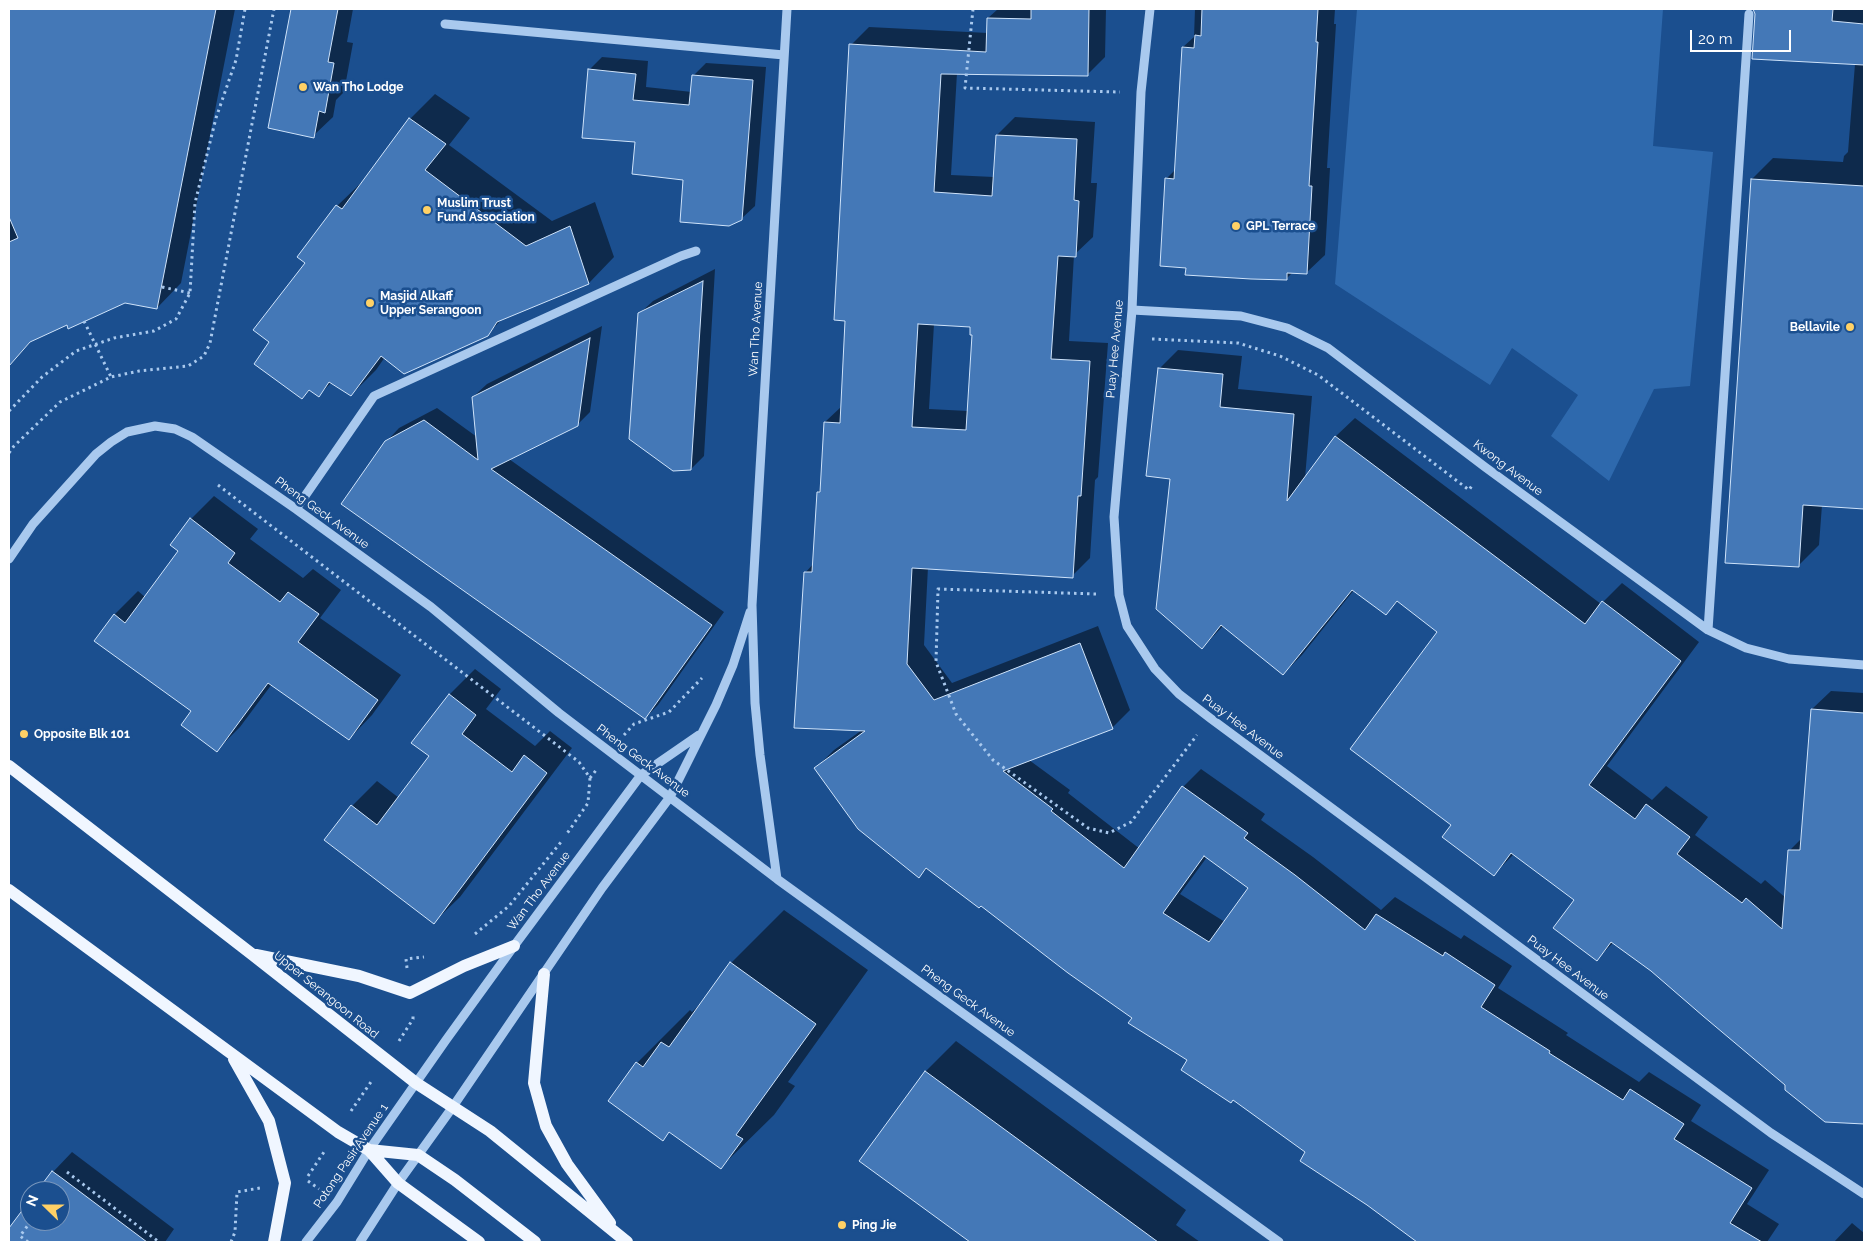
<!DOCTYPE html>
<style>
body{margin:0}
#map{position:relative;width:1873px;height:1251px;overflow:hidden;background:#1b4f8f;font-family:Raleway,sans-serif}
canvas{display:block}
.frame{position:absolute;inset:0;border:10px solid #fff;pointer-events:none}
.north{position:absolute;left:20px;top:1181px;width:50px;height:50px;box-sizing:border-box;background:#1b4f8f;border:1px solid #7695bc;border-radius:50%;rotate:292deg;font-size:14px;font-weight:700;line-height:20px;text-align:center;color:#fff}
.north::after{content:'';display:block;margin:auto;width:18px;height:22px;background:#ffd166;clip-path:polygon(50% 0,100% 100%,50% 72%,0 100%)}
.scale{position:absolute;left:1690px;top:30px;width:101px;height:22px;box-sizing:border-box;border:2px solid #fff;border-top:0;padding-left:6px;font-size:15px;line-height:18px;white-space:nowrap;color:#fff;-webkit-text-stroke:4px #1b4f8f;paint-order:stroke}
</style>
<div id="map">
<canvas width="1873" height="1251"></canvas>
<div class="frame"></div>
<div class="north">N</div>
<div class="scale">20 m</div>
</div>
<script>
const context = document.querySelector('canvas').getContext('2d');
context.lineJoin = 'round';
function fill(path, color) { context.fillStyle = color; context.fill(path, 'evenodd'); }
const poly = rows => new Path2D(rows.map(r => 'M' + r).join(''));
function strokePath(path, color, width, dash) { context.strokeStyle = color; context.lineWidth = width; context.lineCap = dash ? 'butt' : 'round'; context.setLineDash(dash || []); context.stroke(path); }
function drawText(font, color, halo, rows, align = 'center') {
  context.font = font + ' Raleway,sans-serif'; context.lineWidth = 5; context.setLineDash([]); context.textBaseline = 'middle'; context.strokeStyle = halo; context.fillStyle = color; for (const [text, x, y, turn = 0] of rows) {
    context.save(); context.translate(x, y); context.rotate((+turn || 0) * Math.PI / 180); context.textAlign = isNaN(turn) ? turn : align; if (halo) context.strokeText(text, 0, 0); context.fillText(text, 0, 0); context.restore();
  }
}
fill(poly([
 [1357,9,1663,9,1653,146,1713,152,1690,386,1654,389,1609,481,1551,436,1578,395,1512,348,1490,385,1335,284]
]), '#2e69ad');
fill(poly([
 [9,9,235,9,181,283,157,308,125,301,67,323,34,338,9,366],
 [292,9,353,9,347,42,353,43,344,92,336,100,333,117,313,136,270,128],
 [998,9,1106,9,1105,57,1087,75,957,73,951,175,994,177,997,135,1015,117,1095,122,1091,183,1097,183,1093,237,1074,255,1069,341,1108,343,1098,477,1095,480,1090,558,1072,576,928,567,924,645,952,683,1098,626,1130,710,1112,728,1029,760,1070,790,1068,793,1140,849,1183,787,1201,769,1265,814,1261,820,1313,857,1381,910,1395,897,1461,939,1464,935,1512,966,1498,988,1568,1033,1566,1035,1639,1082,1649,1072,1701,1105,1691,1121,1769,1170,1747,1204,1779,1224,1767,1242,1647,1242,1623,1227,1614,1242,1428,1242,1307,1152,1133,1018,981,905,928,868,919,876,816,768,834,750,862,730,805,573,814,563,818,492,821,489,825,422,842,406,846,320,851,45,869,27,988,33,988,18],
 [934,324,972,326,973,334,968,411,929,409],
 [1207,857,1250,888,1225,922,1180,894],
 [1195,9,1335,9,1334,24,1336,24,1327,168,1330,168,1325,255,1306,273,1293,272,1286,279,1187,266,1166,179,1176,169,1183,47,1194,37],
 [1754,9,1864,9,1864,508,1822,505,1819,545,1798,566,1752,179,1773,158,1843,162,1844,156,1848,152,1855,64,1757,14],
 [602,57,648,61,646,87,692,92,693,76,706,63,766,67,755,206,741,219,685,179,636,141,589,70],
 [435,94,470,118,449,145,552,221,595,202,614,257,589,283,503,318,487,335,385,357,376,370,351,395,332,382,319,395,310,390,302,398,271,342,307,262,299,256,337,206,363,181,364,182,410,119],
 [715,269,704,456,691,469,639,314,653,301],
 [602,326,590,412,577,425,509,459,724,612,658,705,645,718,386,442,399,428,437,408,477,437,473,397,487,384],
 [1178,350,1242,356,1238,389,1312,396,1305,478,1336,436,1355,418,1601,604,1622,583,1699,642,1607,766,1652,800,1666,786,1708,817,1695,835,1761,884,1765,880,1786,898,1790,850,1802,838,1812,709,1831,691,1864,693,1864,1123,1826,1120,1786,1084,1651,970,1614,942,1597,959,1576,900,1514,854,1493,875,1453,825,1439,632,1398,601,1386,614,1354,590,1302,655,1283,674,1224,625,1202,648,1171,478,1159,369],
 [214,496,258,529,250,539,303,578,313,569,341,590,320,618,401,675,372,715,349,739,272,684,240,727,217,750,193,711,114,615,138,591,145,597,180,551,191,519],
 [475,669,501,689,486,709,535,746,550,731,572,748,460,897,434,922,352,806,377,781,399,798,431,756,413,743,450,694],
 [784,910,868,970,788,1082,795,1086,774,1115,721,1167,670,1131,662,1139,637,1063,690,1010,692,1012,705,999,731,963],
 [956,1041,1186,1210,1176,1225,1200,1242,970,1242,861,1160,926,1071],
 [72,1152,174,1229,165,1242,18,1242,9,1235,9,1230,30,1202,30,1221,60,1221,60,1191,38,1191,53,1172],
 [1852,1223,1864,1233,1864,1242,1834,1242]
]), '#0007');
const building = poly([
 [9,9,216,9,157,309,125,303,68,329,67,325,30,342,9,366,9,242,18,238,9,217,9,9],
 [291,9,338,9,328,62,334,63,325,113,319,111,314,138,268,128,291,9],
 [1031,9,1089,9,1088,76,941,74,934,192,992,196,996,135,1077,139,1074,200,1079,201,1076,257,1058,256,1051,359,1090,361,1081,496,1078,496,1073,578,912,568,907,664,934,700,1080,643,1113,729,1003,771,1053,809,1051,811,1124,868,1182,786,1248,833,1244,838,1295,875,1365,930,1376,914,1443,956,1445,952,1495,985,1481,1007,1550,1051,1549,1053,1623,1100,1630,1089,1684,1124,1674,1139,1752,1188,1730,1223,1762,1242,1417,1242,1367,1205,1300,1161,1305,1152,1233,1100,1231,1103,1181,1070,1187,1060,1128,1023,1132,1018,1068,973,981,906,979,908,926,868,919,878,858,829,814,768,865,731,794,728,804,572,812,572,817,492,820,492,824,422,840,423,845,321,834,320,849,44,986,52,987,18,1031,19,1031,9],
 [918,324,970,327,970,335,972,335,966,430,912,427,918,324],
 [1204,856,1248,888,1209,942,1163,913,1204,856],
 [1202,9,1318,9,1316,42,1318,42,1309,186,1312,186,1307,274,1287,273,1287,280,1251,279,1185,275,1186,268,1160,266,1165,178,1174,179,1182,47,1194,48,1195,35,1201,36,1202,9],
 [1753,9,1833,9,1832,21,1864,24,1864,65,1752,59,1755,14,1753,9],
 [588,69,636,74,633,100,689,105,692,75,753,80,742,220,729,226,680,222,683,180,632,174,635,142,582,138,588,69],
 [409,118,446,144,425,170,526,246,570,226,589,284,497,322,488,336,404,374,381,356,351,396,329,382,319,397,309,390,302,399,254,364,269,342,253,330,305,263,297,257,336,205,342,209,409,118],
 [1751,179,1864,186,1864,509,1803,505,1799,567,1725,563,1751,179],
 [703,281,691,470,673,471,629,439,638,313,703,281],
 [590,338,578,426,491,469,712,625,645,719,341,504,385,441,424,420,478,460,472,397,590,338],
 [1158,368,1223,374,1220,407,1294,414,1287,501,1335,436,1585,624,1602,601,1681,661,1589,785,1635,819,1646,804,1690,837,1677,854,1742,903,1746,898,1782,929,1788,850,1800,850,1811,709,1864,713,1864,1124,1825,1122,1785,1090,1785,1085,1703,1016,1651,971,1611,942,1597,961,1553,928,1574,900,1511,853,1494,876,1442,837,1451,825,1350,749,1437,632,1397,601,1386,615,1352,590,1283,675,1221,625,1202,649,1156,609,1170,479,1146,476,1158,368],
 [190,518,235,553,228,563,280,602,288,592,319,614,298,642,378,700,349,740,268,683,217,752,181,725,191,711,94,641,114,614,125,623,178,551,170,545,190,518],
 [449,694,476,715,462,734,512,772,524,755,547,773,434,924,324,840,351,805,377,825,429,756,411,743,449,694],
 [730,962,816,1024,736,1135,743,1139,721,1169,669,1132,663,1141,608,1101,636,1062,643,1067,661,1042,669,1047,730,962],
 [925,1071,1158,1242,970,1242,859,1161,925,1071],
 [52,1171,63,1179,147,1242,9,1242,9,1228,30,1200,30,1221,60,1221,60,1191,37,1191,52,1171]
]);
fill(building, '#4478b7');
strokePath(building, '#cfe3fa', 1);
strokePath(poly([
 [973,9,965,88,1120,92],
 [162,287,190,293],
 [84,321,111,377],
 [1152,339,1238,343,1280,356,1318,375,1469,490,1473,484],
 [9,411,42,377,76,351,114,338,154,331,176,319,190,293,195,203,216,118,236,60,245,9],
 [9,453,14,446,60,402,111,377,139,371,188,366,204,356,210,343,274,9],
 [218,485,579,762,590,778,588,803,566,835],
 [1096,594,938,589,936,662,956,714,993,760,1088,828,1109,833,1131,822,1197,735],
 [624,735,634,724,669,712,702,678],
 [590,778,597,769],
 [475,934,509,906,561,842],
 [407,968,406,959,424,957],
 [399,1041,413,1019,413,1016],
 [351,1111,373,1079],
 [67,1172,159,1242],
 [308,1176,324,1152],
 [308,1181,319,1189],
 [28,1242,20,1236,31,1221],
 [231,1242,235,1232,237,1192,260,1188]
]), '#a9c9ee', 3, [2.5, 4]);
strokePath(poly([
 [1150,9,1141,92,1132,310,1114,517,1119,595,1127,626,1155,669,1179,694,1210,718,1771,1133,1864,1194],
 [445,24,784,55],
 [1132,310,1241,316,1287,328,1328,348,1485,467,1708,630,1746,648,1789,659,1864,665],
 [296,509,374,396,681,256,696,251],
 [9,559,33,524,96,454,111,442,127,432,155,426,175,429,192,437,296,509,431,607,559,713,777,879,1279,1242],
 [1708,630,1749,14],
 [777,879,760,755,755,703,752,605,787,9],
 [306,1242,337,1202,369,1150,446,1040,514,946,641,775,699,735],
 [360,1242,398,1183,452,1108,602,888,670,797,716,705,733,665,750,612]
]), '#a9c9ee', 9);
strokePath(poly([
 [9,766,253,955,416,1083,490,1131,627,1242],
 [9,890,338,1132,369,1150,418,1155,455,1180,535,1242],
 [256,955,359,976,410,993,464,966,514,946],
 [544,974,534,1083,546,1126,567,1164,610,1223],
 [234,1059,269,1121,285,1183,274,1242],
 [369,1150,398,1183,479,1242]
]), '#f0f6ff', 12);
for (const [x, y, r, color] of [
 [303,87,5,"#ffd166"],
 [427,210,5,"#ffd166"],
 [1236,226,5,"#ffd166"],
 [370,303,5,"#ffd166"],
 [1850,327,5,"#ffd166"],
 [24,734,5,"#ffd166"],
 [842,1225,5,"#ffd166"]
]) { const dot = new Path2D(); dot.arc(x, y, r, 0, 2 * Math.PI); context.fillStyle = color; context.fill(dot); strokePath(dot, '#1b4f8f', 2); }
drawText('bold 12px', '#fff', '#1b4f8f', [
 ["Wan Tho Lodge",313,87],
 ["Muslim Trust",437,203],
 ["Fund Association",437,217],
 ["GPL Terrace",1246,226],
 ["Masjid Alkaff",380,296],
 ["Upper Serangoon",380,310],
 ["Bellavile",1840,327,"right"],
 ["Opposite Blk 101",34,734],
 ["Ping Jie",852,1225]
], 'left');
drawText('12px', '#fff', '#1b4f8f', [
 ["Wan Tho Avenue",756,329,-87],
 ["Puay Hee Avenue",1115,349,-85],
 ["Kwong Avenue",1508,468,37],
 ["Pheng Geck Avenue",322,513,36],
 ["Puay Hee Avenue",1243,727,37],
 ["Pheng Geck Avenue",643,761,37],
 ["Wan Tho Avenue",539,891,-53],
 ["Puay Hee Avenue",1568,968,37],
 ["Upper Serangoon Road",326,995,39],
 ["Pheng Geck Avenue",968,1001,36],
 ["Potong Pasir Avenue 1",351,1156,-56]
]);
</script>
